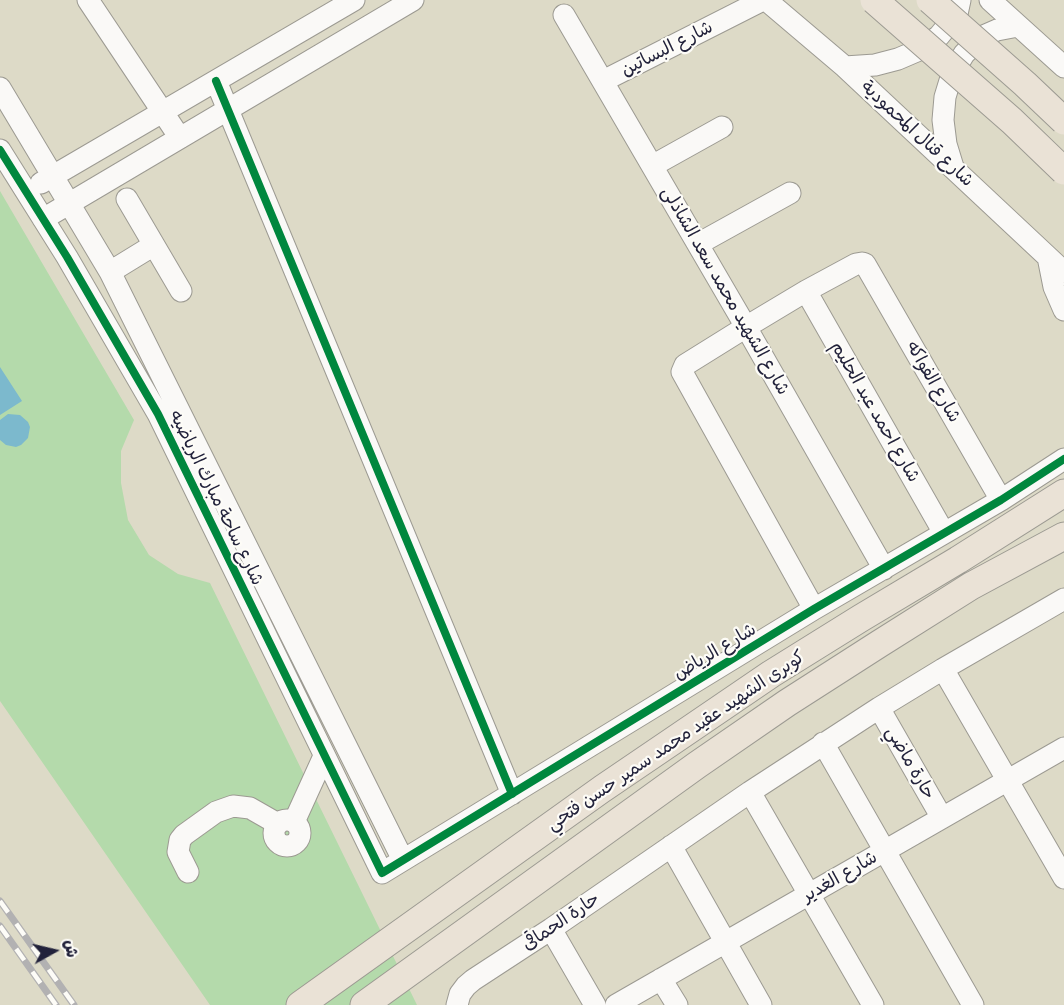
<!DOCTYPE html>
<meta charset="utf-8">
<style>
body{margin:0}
#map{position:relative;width:1064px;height:1005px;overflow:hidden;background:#dddac7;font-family:"Patrick Hand","Playpen Sans Arabic",sans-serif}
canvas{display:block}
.north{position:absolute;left:24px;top:921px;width:60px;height:60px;-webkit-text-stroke:4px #fdfcf7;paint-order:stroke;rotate:82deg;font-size:16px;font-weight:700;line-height:24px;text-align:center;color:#22223b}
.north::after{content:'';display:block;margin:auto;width:21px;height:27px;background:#22223b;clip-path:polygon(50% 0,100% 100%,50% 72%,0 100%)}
</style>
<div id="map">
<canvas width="1064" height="1005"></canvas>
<div class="north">ش</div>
</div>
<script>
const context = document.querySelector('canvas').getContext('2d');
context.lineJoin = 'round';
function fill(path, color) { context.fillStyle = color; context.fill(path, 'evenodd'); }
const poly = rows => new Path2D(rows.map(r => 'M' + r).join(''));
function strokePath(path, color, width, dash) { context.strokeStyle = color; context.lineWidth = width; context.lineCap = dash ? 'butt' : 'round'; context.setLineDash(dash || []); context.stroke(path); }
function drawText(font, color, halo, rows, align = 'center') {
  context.font = font + ' "Patrick Hand","Playpen Sans Arabic",sans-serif'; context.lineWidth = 4.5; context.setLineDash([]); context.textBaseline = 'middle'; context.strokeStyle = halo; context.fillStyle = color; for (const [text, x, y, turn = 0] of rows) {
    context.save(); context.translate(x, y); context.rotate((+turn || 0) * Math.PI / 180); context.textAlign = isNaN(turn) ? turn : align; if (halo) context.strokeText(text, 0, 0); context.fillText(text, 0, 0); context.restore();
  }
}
fill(poly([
 [0,191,134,420,121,451,121,483,128,520,149,555,178,574,210,583,417,1005,210,1005,0,701]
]), '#b4daab');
fill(poly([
 [0,367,22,401,0,415],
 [8,414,20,415,28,422,30,427,28,438,21,445,16,447,6,445,0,440,0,420]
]), '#7cb9cd');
const minor = poly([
 [88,0,180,138],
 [766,0,845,67,1064,272],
 [990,0,1064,67],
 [564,15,746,327,884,569],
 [845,67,875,65,898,59,919,50,939,36,957,14,960,0],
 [216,81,512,794],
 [603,81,763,0],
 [0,88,110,272,403,860],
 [0,150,67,257,158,414,382,873,814,609,1001,500,1064,459],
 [652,166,722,127],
 [953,167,946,144,943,120,945,97,952,74,964,54,981,37,997,30,1018,26],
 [41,183,354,0],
 [127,199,181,291],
 [43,219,413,0],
 [698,244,790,193],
 [1048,257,1054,287,1064,310],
 [110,272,154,245],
 [806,291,944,533],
 [814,609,682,372,685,365,746,327,806,291,856,264,862,263,865,264,1001,500],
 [943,669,1064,878],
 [879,708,942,818],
 [823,743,973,1005],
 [750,792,873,1005],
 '274 833a13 13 0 1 1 26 0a13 13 0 1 1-26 0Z',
 [294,822,324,756],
 [671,846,761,1005],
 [188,872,178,852,180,840,184,835,216,812,233,806,250,808,278,824],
 [551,929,595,1005],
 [661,979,677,1005],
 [457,1005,460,994,466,986,473,980,551,929,750,792,879,708,943,669,1064,599],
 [616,1005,1064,748]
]);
const major = poly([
 [300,1005,602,789,680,736,771,674,861,618,958,560,1064,493],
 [364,1005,697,765,787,703,879,644,971,586,1064,536]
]);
strokePath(minor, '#9c9a92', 23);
strokePath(major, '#9c9a92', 29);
strokePath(minor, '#faf9f7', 21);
strokePath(major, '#eae2d6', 27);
const rail = poly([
 [0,901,74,1005],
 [0,926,56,1005]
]);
strokePath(rail, '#b2b1b2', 7);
strokePath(rail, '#fdfcf7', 4.5, [14]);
const majorBridge = poly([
 [874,0,1012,121,1064,171],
 [930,0,1025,84,1064,121]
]);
strokePath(majorBridge, '#9c9a92', 29, []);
strokePath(majorBridge, '#eae2d6', 27);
strokePath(poly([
 [216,81,512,794],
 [0,150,67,257,158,414,382,873,814,609,1001,500,1064,459]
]), '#00873e', 8);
drawText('18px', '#22223b', '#fdfcf7', [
 ["شارع البساتين",667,49,-27],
 ["شارع قنال المحمودية",917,134,43],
 ["شارع الشهيد محمد سعد الشاذلى",725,291,60],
 ["شارع الفواكه",933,382,60],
 ["شارع احمد عبد الحليم",875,412,60],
 ["شارع ساحة مبارك الرياضيه",216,498,64],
 ["شارع الرياض",715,652,-31],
 ["كوبرى الشهيد عقيد محمد سمير حسن فتحي",676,741,-34],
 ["حارة ماضي",910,763,60],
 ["شارع الغدير",840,877,-30],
 ["حارة الحماقى",561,922,-34]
]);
</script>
